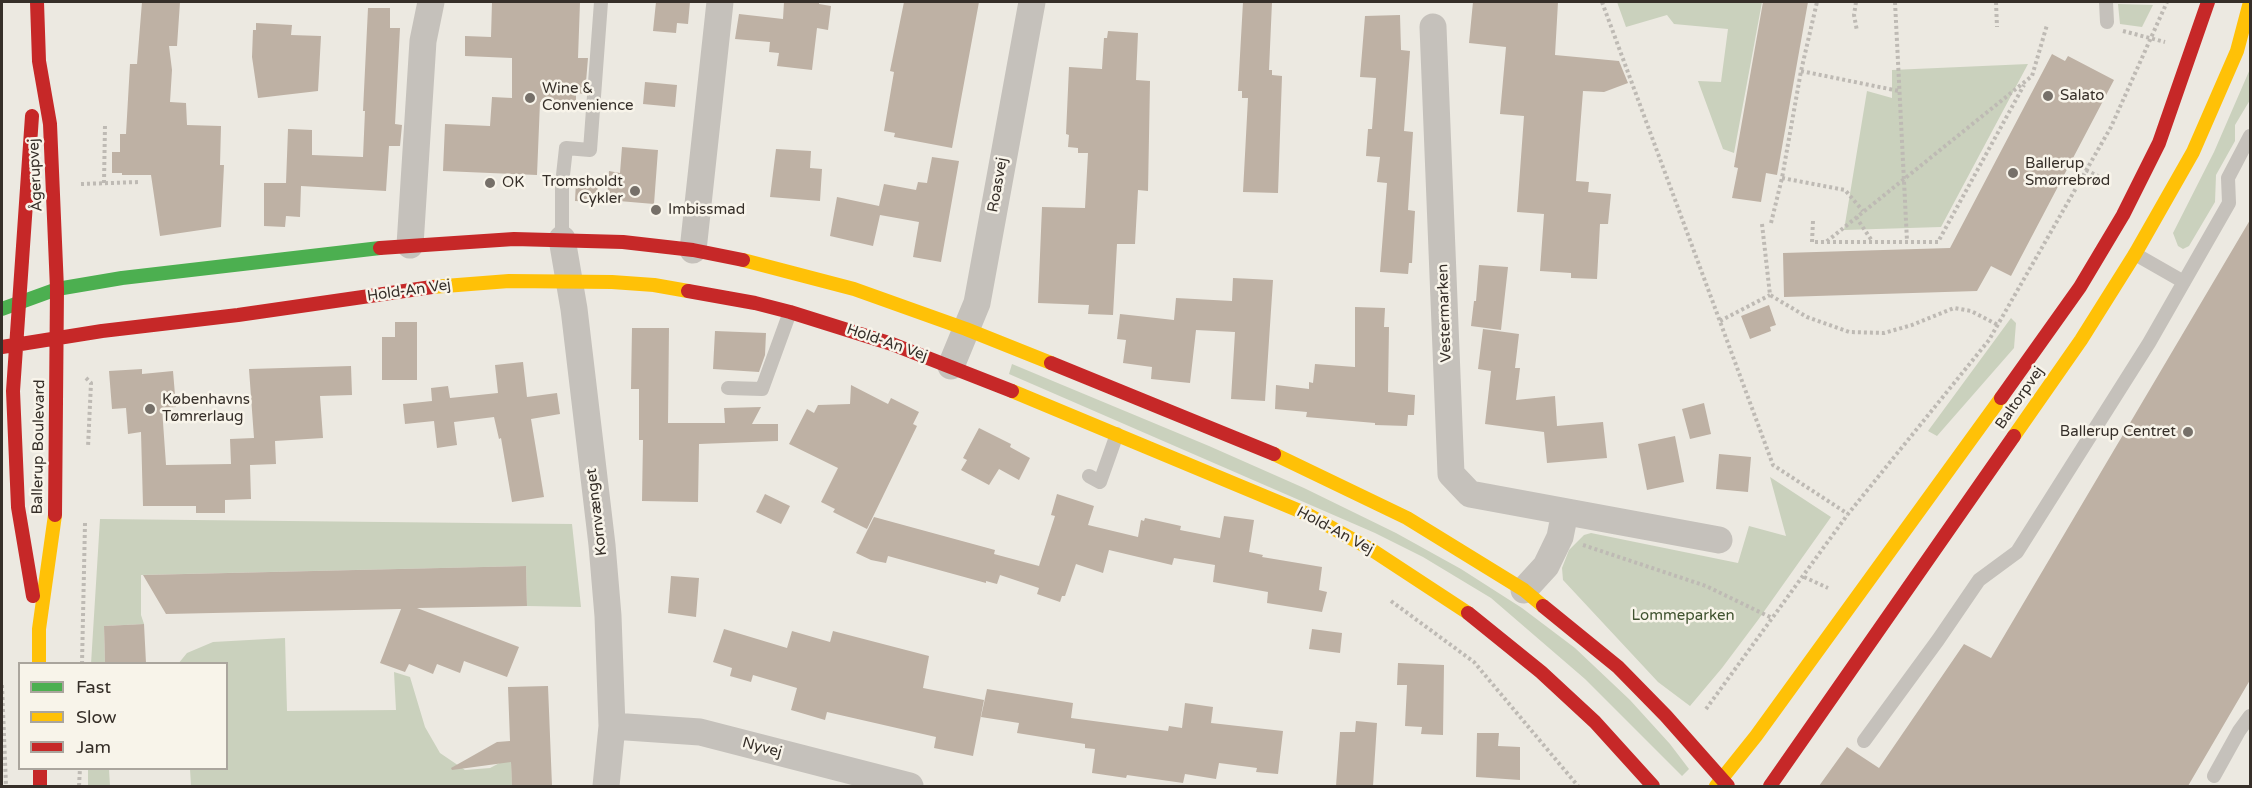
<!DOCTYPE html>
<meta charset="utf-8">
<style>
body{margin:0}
#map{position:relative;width:2252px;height:788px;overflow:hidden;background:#ece9e1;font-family:"Varela Round",sans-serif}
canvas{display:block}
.frame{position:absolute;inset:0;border:3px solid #362f29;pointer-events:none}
.legend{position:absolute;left:18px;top:662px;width:210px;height:108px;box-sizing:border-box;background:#f8f4ea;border:2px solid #aaa59d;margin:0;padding:8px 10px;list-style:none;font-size:18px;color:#362f29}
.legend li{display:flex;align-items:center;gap:12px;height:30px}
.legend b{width:30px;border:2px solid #aaa59d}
</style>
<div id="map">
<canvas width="2252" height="788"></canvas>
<div class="frame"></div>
<ul class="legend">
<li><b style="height:8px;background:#4caf50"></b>Fast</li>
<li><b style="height:8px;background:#ffc107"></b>Slow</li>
<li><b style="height:8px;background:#c62828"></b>Jam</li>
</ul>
</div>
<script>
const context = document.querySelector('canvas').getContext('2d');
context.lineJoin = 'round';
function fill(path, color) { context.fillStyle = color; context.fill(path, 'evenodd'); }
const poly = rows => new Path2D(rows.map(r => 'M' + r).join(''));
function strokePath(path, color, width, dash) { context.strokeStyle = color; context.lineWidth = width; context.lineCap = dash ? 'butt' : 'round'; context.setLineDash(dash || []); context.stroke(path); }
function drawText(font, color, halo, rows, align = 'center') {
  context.font = font + ' "Varela Round",sans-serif'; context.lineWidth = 5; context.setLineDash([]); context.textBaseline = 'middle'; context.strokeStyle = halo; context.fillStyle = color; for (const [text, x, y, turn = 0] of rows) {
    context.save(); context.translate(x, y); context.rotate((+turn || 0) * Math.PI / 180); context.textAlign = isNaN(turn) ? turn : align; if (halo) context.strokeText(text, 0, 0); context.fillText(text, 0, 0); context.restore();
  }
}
fill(poly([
 [1617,2,1762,2,1734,153,1723,149,1698,81,1721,82,1728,29,1674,24,1667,15,1626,27],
 [2118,4,2153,5,2142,27,2120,24],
 [2028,64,1941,227,1844,230,1867,91,1892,98,1892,70],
 [2250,69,2250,100,2235,125,2235,141,2216,175,2215,202,2189,246,2183,249,2178,246,2173,233,2214,152],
 [2011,318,2016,323,2014,348,1937,436,1928,431],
 [1012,364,1209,446,1304,488,1396,533,1461,569,1522,608,1575,648,1630,700,1670,744,1689,769,1682,776,1585,679,1491,598,1423,557,1375,533,1009,374],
 [1770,477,1831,517,1758,620,1722,668,1690,706,1658,682,1563,580,1562,568,1569,550,1584,535,1591,533,1738,563,1749,526,1786,536],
 [100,519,572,524,581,607,527,606,526,566,141,575,141,615,144,624,104,626,105,663,91,664],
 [285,638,287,711,396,710,394,672,410,677,425,727,440,753,465,770,490,768,511,757,512,786,191,786,190,769,226,768,226,664,178,664,187,653,213,642],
 [88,769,109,769,110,786,88,786]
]), '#cad1bd');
fill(poly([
 [142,2,180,2,177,46,169,46,172,70,170,102,186,103,187,125,221,126,220,165,224,165,221,227,160,236,151,175,122,175,122,173,112,173,112,152,120,152,120,134,126,134,130,64,137,64],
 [492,2,580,2,578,58,588,58,585,94,576,93,576,103,540,102,537,175,443,171,445,124,490,126,492,97,512,98,512,58,465,56,465,36,491,37],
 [656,2,690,2,688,24,677,23,676,33,653,31],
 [784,2,819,2,819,4,831,6,828,30,817,28,812,70,777,66,779,53,769,52,770,42,735,39,739,14,783,19],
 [904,2,979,2,952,148,894,137,895,133,884,131,894,72,890,71],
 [1243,2,1272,2,1269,70,1272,70,1272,75,1282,76,1278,193,1243,192,1248,98,1242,98,1242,91,1238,91],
 [1473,2,1558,2,1555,55,1619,61,1628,83,1604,92,1583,91,1576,181,1589,182,1588,192,1611,194,1608,224,1600,224,1597,279,1571,278,1571,273,1540,271,1544,214,1517,212,1524,116,1500,114,1506,47,1469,43],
 [1763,2,1808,2,1777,175,1766,173,1761,202,1732,198,1738,168,1734,167],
 [368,8,390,8,390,28,400,28,395,124,402,125,400,146,389,146,386,191,301,186,300,217,286,216,285,227,264,226,264,183,286,183,288,129,312,130,312,155,363,157,365,111,363,111],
 [1400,15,1401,50,1410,51,1404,131,1413,132,1408,210,1415,211,1412,263,1409,263,1408,274,1380,272,1387,183,1377,182,1380,157,1366,156,1368,129,1372,129,1376,78,1360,77,1365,16],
 [256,23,292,25,291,35,321,36,318,91,258,98,252,57,253,30,256,30],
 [1108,31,1138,33,1136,80,1150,81,1148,191,1138,190,1135,244,1117,244,1113,315,1088,314,1089,305,1038,303,1042,207,1085,208,1088,153,1078,153,1078,148,1068,147,1069,135,1066,134,1069,67,1102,69,1104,38,1107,38],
 [2052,54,2065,61,2068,56,2114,80,2011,276,1991,266,1977,291,1784,297,1783,253,1950,248],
 [645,82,677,85,675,107,643,104],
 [622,147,658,150,654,204,607,200,609,171,620,173],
 [776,149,811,151,810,168,822,169,820,201,770,197],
 [932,157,959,161,941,262,913,257,919,222,880,215,873,246,830,236,837,197,879,206,884,184,916,190,918,182,927,183],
 [576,181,598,182,597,202,575,201],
 [2250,220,2250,680,2188,786,1819,786,1847,747,1879,768,1964,644,1991,658],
 [1479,265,1508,267,1501,330,1471,326,1474,301,1476,301],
 [1233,278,1273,280,1265,401,1231,399,1235,332,1196,330,1190,383,1151,379,1152,367,1123,363,1126,340,1117,339,1120,314,1174,320,1176,298,1232,301],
 [1769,305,1776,325,1770,327,1771,331,1750,339,1741,316],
 [1355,307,1385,308,1384,327,1389,327,1388,392,1415,395,1414,415,1408,415,1407,426,1375,425,1375,423,1306,417,1307,412,1275,409,1276,385,1309,389,1309,382,1313,383,1315,364,1355,367],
 [395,322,417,322,417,380,382,380,382,337,395,337],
 [632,328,669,328,668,423,725,423,724,408,761,407,752,424,778,424,778,441,699,444,698,502,642,501,643,440,639,440,639,389,631,389],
 [1483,329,1519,334,1515,368,1520,368,1516,400,1555,396,1557,426,1603,422,1607,458,1547,463,1544,432,1485,424,1491,371,1478,369],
 [715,331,766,333,765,355,759,372,713,369],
 [523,362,527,397,557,393,560,414,531,419,544,497,512,502,501,438,499,439,494,417,454,422,457,445,437,448,434,421,405,424,403,404,432,401,431,388,448,386,450,398,498,393,495,365],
 [351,366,352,395,320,396,323,438,275,441,276,464,250,465,251,499,225,500,225,513,196,513,196,506,143,506,141,432,128,434,126,408,112,409,109,371,142,369,142,374,173,371,176,407,162,408,166,465,231,464,230,439,254,438,249,369],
 [851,385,888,404,891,398,919,412,913,424,917,426,867,529,833,512,835,509,821,502,838,468,789,444,807,409,814,413,818,405,850,404],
 [1704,403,1711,434,1690,439,1682,409],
 [979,428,1011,444,1010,447,1030,458,1019,480,999,469,989,485,961,470,967,460,963,458],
 [1675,436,1684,482,1647,490,1638,444],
 [1719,454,1751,457,1748,492,1716,489],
 [765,494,790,506,781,524,756,512],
 [1057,494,1094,506,1088,525,1138,537,1141,520,1144,521,1145,518,1181,526,1180,530,1220,538,1224,516,1254,520,1249,552,1263,555,1262,557,1322,567,1319,590,1327,592,1322,612,1267,603,1268,592,1213,582,1215,565,1174,558,1172,565,1109,550,1103,573,1076,564,1065,596,1062,596,1060,602,1037,594,1039,588,1000,575,997,584,986,581,986,583,888,556,886,563,871,560,856,553,874,517,995,550,994,554,1039,566,1055,516,1051,515],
 [526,566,527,606,417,608,519,647,507,677,464,661,460,673,437,664,433,674,409,664,405,672,380,663,401,609,166,614,143,575],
 [671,576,699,578,696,617,668,613],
 [144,624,146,663,105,663,104,626],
 [724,629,787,648,792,631,830,642,833,631,929,656,923,688,984,700,973,756,934,748,936,737,827,712,825,720,791,710,797,688,753,675,751,682,730,676,732,668,713,662],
 [1312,629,1342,633,1340,653,1309,649],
 [1398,663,1444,665,1443,735,1421,734,1422,727,1405,726,1407,685,1397,685],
 [548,686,552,786,512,786,511,762,452,770,451,768,497,742,510,741,508,687],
 [987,689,1073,703,1071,718,1168,731,1169,726,1182,728,1185,703,1213,707,1211,723,1283,731,1278,774,1256,772,1257,768,1219,763,1216,779,1185,774,1183,783,1127,775,1126,778,1092,773,1095,749,1085,748,1085,744,1017,733,1019,723,981,717],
 [1356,721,1377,723,1373,786,1336,786,1340,732,1355,732],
 [1477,733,1499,733,1498,746,1520,747,1520,780,1476,777]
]), '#beb1a4');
strokePath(poly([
 [1602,2,1773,465,1848,514],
 [1856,2,1854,15,1857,31],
 [1895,2,1907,241],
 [1996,2,1997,27],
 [2123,31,2165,42],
 [1801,71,1899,91],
 [2086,170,2100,177],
 [1782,178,1845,190,1863,211],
 [104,183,105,125],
 [81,184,140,182],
 [1856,217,1872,241],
 [1813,221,1812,242,1826,242,2032,76,2047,25],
 [1771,223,1782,178,1801,71,1817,2],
 [1762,224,1770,295,1807,317,1849,332,1884,333,1912,325,1954,308,1971,311,1998,325],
 [1827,242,1938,242,2024,85],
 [1720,321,1770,295],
 [86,378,91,383,88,447],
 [1583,545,1706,586,1772,618],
 [1804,577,1828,588],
 [1391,601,1474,662,1578,786],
 [82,664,85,523],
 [2,685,6,786],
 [1706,709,1848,514,1989,340,2111,127,2167,2],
 [79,786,80,768]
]), '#bebab4', 4, [3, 3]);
strokePath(poly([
 [2106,2,2107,22],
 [562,239,562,184,566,148,590,150,601,2],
 [2135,254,2184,282],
 [728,388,762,389,790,312],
 [1089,476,1100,482,1117,434],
 [1864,741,1938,640,1979,580,2017,552,2149,343,2229,203,2228,178,2250,136],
 [2214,776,2239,731,2250,716]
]), '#c5c1bb', 14);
strokePath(poly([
 [1433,27,1451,474,1470,494,1719,540],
 [562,239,574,309,602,545,608,616,612,726,606,786],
 [410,245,423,41,431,2],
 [693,250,720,2],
 [951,366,977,303,1032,2],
 [1524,590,1546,566,1560,537,1565,512],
 [612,726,700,732,910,786]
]), '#c5c1bb', 27);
strokePath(poly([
 [2,309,57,289,122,278,380,248]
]), '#4caf50', 14);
strokePath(poly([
 [743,260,854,289,966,329,1051,363],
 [432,287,509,281,612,282,654,285,688,291],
 [1012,391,1307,514,1372,550,1468,613],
 [2014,436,2081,340,2135,254,2193,152,2237,51,2250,2],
 [1274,454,1407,518,1524,590,1543,606],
 [39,664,39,629,55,515],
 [1716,786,1756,736,2001,398]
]), '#ffc107', 14);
strokePath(poly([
 [37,2,39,61,50,124,57,289,55,515],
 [32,116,13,391,18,507,33,596],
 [380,248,514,239,623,242,693,250,743,260],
 [688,291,755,303,790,312,892,344,1012,391],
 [2,347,102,331,238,315,432,287],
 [1051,363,1274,454],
 [2001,398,2080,287,2123,215,2159,143,2208,2],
 [1543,606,1618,667,1666,716,1728,786],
 [1468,613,1541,672,1595,722,1653,786],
 [40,768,40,786],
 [1770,786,2014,436]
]), '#c62828', 14);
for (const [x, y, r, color] of [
 [2048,96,6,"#767069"],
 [530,98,6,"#767069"],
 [2013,173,6,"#767069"],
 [490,183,6,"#767069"],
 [635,191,6,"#767069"],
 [656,210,6,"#767069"],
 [150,409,6,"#767069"],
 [2188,432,6,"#767069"]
]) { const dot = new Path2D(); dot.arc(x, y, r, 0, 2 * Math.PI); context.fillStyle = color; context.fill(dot); strokePath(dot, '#f8f4ea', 2); }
drawText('15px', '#362f29', '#f8f4ea', [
 ["Wine &",542,89],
 ["Convenience",542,106],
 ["Salato",2060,96],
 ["Ballerup",2025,164],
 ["Smørrebrød",2025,181],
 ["Tromsholdt",623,182,"right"],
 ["Cykler",623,199,"right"],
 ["OK",502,183],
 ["Imbissmad",668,210],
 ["Københavns",162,400],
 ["Tømrerlaug",162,417],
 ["Ballerup Centret",2176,432,"right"]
], 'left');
drawText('15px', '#362f29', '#f8f4ea', [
 ["Ågerupvej",36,175,-93],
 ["Roasvej",998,185,-80],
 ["Hold-An Vej",409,291,-8],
 ["Vestermarken",1445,313,-92],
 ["Hold-An Vej",887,343,19],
 ["Baltorpvej",2020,398,-55],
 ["Ballerup Boulevard",39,447,-89],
 ["Kornvænget",597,512,-97],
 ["Hold-An Vej",1335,531,28],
 ["Nyvej",762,748,15]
]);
drawText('15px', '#3f522f', '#f8f4ea', [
 ["Lommeparken",1683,616]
]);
</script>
